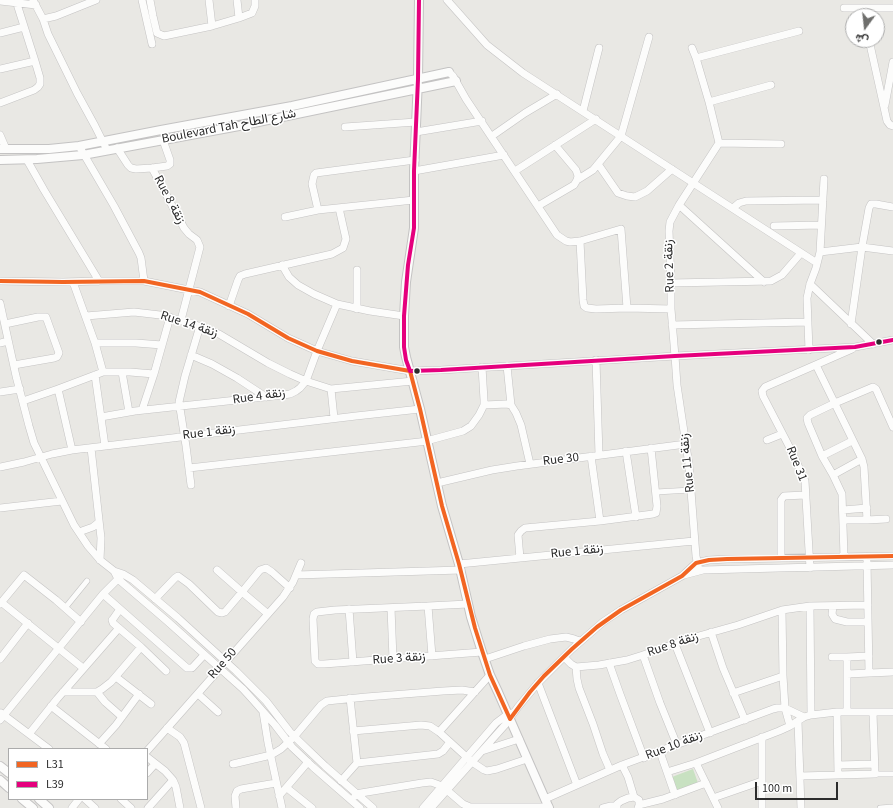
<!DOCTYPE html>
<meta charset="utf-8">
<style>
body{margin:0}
#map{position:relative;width:893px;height:808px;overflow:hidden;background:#e9e8e4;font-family:"Source Sans 3",Vazirmatn,sans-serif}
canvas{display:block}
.legend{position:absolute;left:8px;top:748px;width:140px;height:52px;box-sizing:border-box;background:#fff;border:1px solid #ababab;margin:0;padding:5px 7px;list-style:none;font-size:12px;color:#2c2c2c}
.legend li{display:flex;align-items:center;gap:8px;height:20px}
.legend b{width:20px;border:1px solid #ababab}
.north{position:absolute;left:845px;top:8px;width:40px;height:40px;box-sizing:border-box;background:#fff;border:1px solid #ababab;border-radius:50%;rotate:195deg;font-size:11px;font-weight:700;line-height:16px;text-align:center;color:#2c2c2c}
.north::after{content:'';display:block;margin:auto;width:14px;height:18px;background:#6e6e6c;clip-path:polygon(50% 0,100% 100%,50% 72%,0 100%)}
.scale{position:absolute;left:755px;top:782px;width:83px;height:18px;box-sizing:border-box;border:2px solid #2c2c2c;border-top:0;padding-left:5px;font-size:12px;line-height:14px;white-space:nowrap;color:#2c2c2c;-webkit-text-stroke:3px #fff;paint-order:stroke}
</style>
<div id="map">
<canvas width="893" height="808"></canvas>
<ul class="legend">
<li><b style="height:5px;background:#f26522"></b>L31</li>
<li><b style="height:5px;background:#e5007d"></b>L39</li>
</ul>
<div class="north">ش</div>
<div class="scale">100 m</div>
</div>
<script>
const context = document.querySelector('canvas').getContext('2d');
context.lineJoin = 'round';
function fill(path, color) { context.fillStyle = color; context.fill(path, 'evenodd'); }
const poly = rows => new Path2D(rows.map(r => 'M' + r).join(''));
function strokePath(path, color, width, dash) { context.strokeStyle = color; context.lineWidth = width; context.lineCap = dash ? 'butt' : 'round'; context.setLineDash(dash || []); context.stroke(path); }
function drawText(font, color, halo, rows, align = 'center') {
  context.font = font + ' "Source Sans 3",Vazirmatn,sans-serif'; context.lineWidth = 3; context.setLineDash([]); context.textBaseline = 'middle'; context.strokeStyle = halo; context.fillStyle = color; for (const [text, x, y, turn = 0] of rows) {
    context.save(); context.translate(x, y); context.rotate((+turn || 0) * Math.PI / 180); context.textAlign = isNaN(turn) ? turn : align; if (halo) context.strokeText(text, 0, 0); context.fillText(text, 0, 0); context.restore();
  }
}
fill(poly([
 [693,769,698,783,677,790,672,777]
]), '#c8e1c1');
const pedestrian = poly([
 [656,492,691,490],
 [65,608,87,581],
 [875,774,893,774],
 [880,808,893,807]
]);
const minor = poly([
 [33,0,43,19,48,34,77,93,95,126,107,150],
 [142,0,152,44],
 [150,0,153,16,157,33,164,36,212,26,239,18,252,13,255,6,255,0],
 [209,0,212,26],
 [237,0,239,18],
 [447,0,487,45,523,73,817,263],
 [0,1,36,5],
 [844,8,893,8],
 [43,19,56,16,96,0],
 [0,33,24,27],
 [869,40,887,121,890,125,893,126],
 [692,48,696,58],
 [0,69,35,61],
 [449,72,453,76,466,99,557,235,566,241,570,242,580,241,621,229,627,308],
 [709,102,771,85],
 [0,103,34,90,38,87,40,84,40,78,35,61,17,4],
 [885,105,893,62],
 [583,111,599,48],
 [345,127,416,122],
 [416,132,482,121],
 [0,135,6,149],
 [492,136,525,113,557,94],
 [719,143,781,144],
 [79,146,114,206,139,253,141,258,144,281],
 [117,148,128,165,131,168,136,169,152,168,167,166,170,164,170,160,163,140],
 [27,160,44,190,99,281],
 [598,164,618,193,627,196,635,197,647,191,672,169],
 [152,168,184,228,189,234,197,240,200,247,181,320],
 [414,171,504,155],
 [515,171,596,119],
 [577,180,593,170,621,136,649,37],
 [679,205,764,282],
 [538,206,574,185,577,180,578,176,576,170,555,145],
 [733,208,739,203,746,201,823,200],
 [318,210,312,184,314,175,316,173,415,160],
 [285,217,318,210,414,200],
 [774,226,821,225],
 [580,241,583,300,584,306,587,308,596,309,627,308,671,309],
 [820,252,862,247,893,251],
 [282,265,289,277,298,285,314,294,337,304,370,311,404,316],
 [357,270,357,309],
 [0,281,63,282,99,281,144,281,189,290,200,292,248,314,288,338,317,351,352,361,410,371,441,370,675,356,855,347,893,340],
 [73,282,95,343,103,372],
 [671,283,771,281,782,275,801,253],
 [810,284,873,344],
 [0,303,16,376,29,426,34,443,74,525,88,546,100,560,114,571,118,579,167,621,243,689,253,700,275,725,292,747,313,767,360,808],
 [229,306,238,280,240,276,245,274,332,254,343,248,346,239,339,208],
 [86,316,134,312,160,315,193,324,219,334,268,363,290,374,306,381,317,351,337,304],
 [5,324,38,317,46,317,59,353,57,357,54,358,14,365],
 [851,324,862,247,869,208,871,204,876,204,893,207],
 [672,325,808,322],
 [0,343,8,341],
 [95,343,136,343,162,345],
 [809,350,807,298,810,284,816,268,820,252,824,179],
 [191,355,212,364,237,378,266,397],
 [596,360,599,455],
 [816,365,862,459,864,467,867,520],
 [507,366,511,405,516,413,521,425,530,464],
 [122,372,129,412],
 [95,375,105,446],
 [58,389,72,450],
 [331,389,334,418],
 [0,392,20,389],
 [23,401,58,389,103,372,130,372,154,374],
 [484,405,507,404,511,405],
 [142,410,154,374,170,317],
 [101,417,135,411,283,395,290,394,296,391,300,388,306,381,331,389,413,381],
 [430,440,463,431,471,426,479,415,484,405,484,400,482,367],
 [767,440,782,434],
 [91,448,101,538,100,560],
 [626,451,636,517],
 [591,456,600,521],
 [822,456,852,441],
 [0,467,24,462,52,454,72,450,356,416,420,409],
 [189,468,428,441],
 [833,475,862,459],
 [437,483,492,470,517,466,686,444],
 [191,485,186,446,179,402,185,376,200,326],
 [0,508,62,501],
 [843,510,867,508],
 [843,520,867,520,886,519],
 [79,532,93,527,99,522],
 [844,557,842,494,833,475,822,456,808,423,807,418,810,415,835,403,873,387,876,389,893,427],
 [520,558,518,535,521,531,525,528,600,521,653,514,656,513,657,506,651,448],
 [781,558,781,500,784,496,805,495],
 [867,561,869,673],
 [459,564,694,541],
 [810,568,805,481,791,450,763,396,762,391,765,387,852,349],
 [217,570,242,592,268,614],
 [114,571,123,574,133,580,178,618,236,671,266,701,290,732,300,742,325,766,373,808],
 [699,571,696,556,689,465,677,385,675,356,671,309,671,283,669,231,670,222,679,205,719,143,709,102,696,58,799,31],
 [296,575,461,570],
 [684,575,703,570,893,565],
 [103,594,187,668,192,668,204,655],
 [155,599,175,578,178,576,189,584,218,612,222,613,225,612,242,592,260,570,266,568,272,572,290,588],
 [1,602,83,668],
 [0,604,24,575,56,600,81,622],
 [468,604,428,606,335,610,317,612,314,614,313,619,315,661,318,664,324,664,482,652],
 [428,606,432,656],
 [810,606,811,715],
 [833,606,832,614,835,619,847,622,868,622],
 [391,608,393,659],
 [120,609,113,619,112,620,113,623,141,647,166,671],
 [349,609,353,662],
 [782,610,783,676,785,708,790,726],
 [711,632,723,668,745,720],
 [675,644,710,733],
 [643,655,660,703,677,745],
 [564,657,571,664,576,667,599,665,627,660,643,655,688,639,738,625,782,610,810,606,868,605],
 [832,657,847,657],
 [0,659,28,623],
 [485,659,524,646,550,639,566,637,574,639,580,641],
 [609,663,620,694,644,758],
 [576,667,577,679,579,688,593,724,603,754,610,770],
 [847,674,893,672],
 [116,677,151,704],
 [538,683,577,785],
 [63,692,97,692,105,702,122,717],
 [97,692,102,689,111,682,141,647],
 [733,693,783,676],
 [198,694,218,712],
 [350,698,357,763],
 [51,706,106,749],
 [263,712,268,743,282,808],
 [837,712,838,775],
 [847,712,847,657,869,656],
 [1,713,49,749],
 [0,720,103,594,120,577],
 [798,721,801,808],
 [167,728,180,737,184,743,201,808],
 [353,731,421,725,430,726,439,732,472,762,484,770,487,771,497,769,527,759],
 [439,732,490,675],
 [29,734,57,699,119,628],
 [762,737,762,808],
 [99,744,116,725,139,694],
 [147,751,283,597,293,582,301,563],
 [482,751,519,739],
 [660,752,675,795],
 [147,757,165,771,173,780,176,787,180,808],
 [357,763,438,754,443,751,450,742],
 [696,763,718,808],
 [233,764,271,755,281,749,294,737,321,705,327,701,366,697,443,691,462,690,475,692],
 [622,765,628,777,634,797],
 [838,765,874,764],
 [667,772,696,763,779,731,790,726,804,717,811,715,837,712,893,712],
 [147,773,155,764],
 [800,776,875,774,873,712],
 [341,781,357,763],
 [287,788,312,808],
 [279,796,308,762],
 [355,796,357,794,361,793,422,783,431,782,442,786,463,804,470,807,549,807],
 [713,798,762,781],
 [85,799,95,808],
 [121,799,131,808],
 [545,799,622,765,773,709,777,708,785,708,804,717],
 [639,805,663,799,706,783],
 [72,808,79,799],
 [148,808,173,780],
 [236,808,235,796,237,791,241,789,276,783],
 [423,808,496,723,504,717,512,713],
 [431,808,505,725,518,707,538,683,572,649,603,622,621,610,682,576,696,563,709,560,727,559,893,556],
 [603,808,611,806,617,806],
 [617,808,617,804,621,801,628,798,634,797,639,800,639,805,638,808]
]);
const tertiary = poly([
 [419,0,418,79,414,171,414,228,406,282,404,316,404,347,406,357,420,409,442,506,459,564,471,617,482,652,490,675,498,692,549,808],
 [0,149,49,149,79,146,161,130,292,106,449,72],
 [0,160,37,159,83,155,239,126,456,81],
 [0,766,9,773],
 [0,780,9,788],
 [22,799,33,808],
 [39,799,49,808]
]);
strokePath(pedestrian, '#c4c3c3', 6);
strokePath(minor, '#c4c3c3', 8);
strokePath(tertiary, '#c4c3c3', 10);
strokePath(pedestrian, '#fcfcfb', 5);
strokePath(minor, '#fcfcfb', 7);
strokePath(tertiary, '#fcfcfb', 8);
strokePath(poly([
 [0,281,63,282,144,281,200,292,248,314,288,338,317,351,352,361,410,371],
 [410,371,420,409,442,506,459,564,475,628,490,675,510,719],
 [510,719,530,692,544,676,572,649,597,627,621,610,682,576,696,563,709,560,727,559,893,556]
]), '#f26522', 4);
strokePath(poly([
 [410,371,441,370,675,356,855,347,893,340],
 [410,371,406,360,404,347,404,316,408,265,414,228,414,171,418,79,419,0]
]), '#e5007d', 4);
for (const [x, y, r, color] of [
 [879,342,3.5,"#2c2c2c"],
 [417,371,3.5,"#2c2c2c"]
]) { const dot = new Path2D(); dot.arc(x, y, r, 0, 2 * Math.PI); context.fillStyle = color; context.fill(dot); strokePath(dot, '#fff', 1.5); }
drawText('13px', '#2c2c2c', '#fff', [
 ["Boulevard Tah شارع الطاح",229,127,-11],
 ["Rue 8 زنقة",169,200,62],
 ["Rue 2 زنقة",670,266,-92],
 ["Rue 14 زنقة",189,325,18],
 ["Rue 4 زنقة",259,397,-8],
 ["Rue 1 زنقة",209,433,-7],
 ["Rue 30",561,460,-7],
 ["Rue 11 زنقة",688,463,-96],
 ["Rue 31",796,464,68],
 ["Rue 1 زنقة",577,552,-6],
 ["Rue 8 زنقة",673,645,-19],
 ["Rue 3 زنقة",399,659,-4],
 ["Rue 50",223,664,-49],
 ["Rue 10 زنقة",674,746,-21]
]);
</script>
